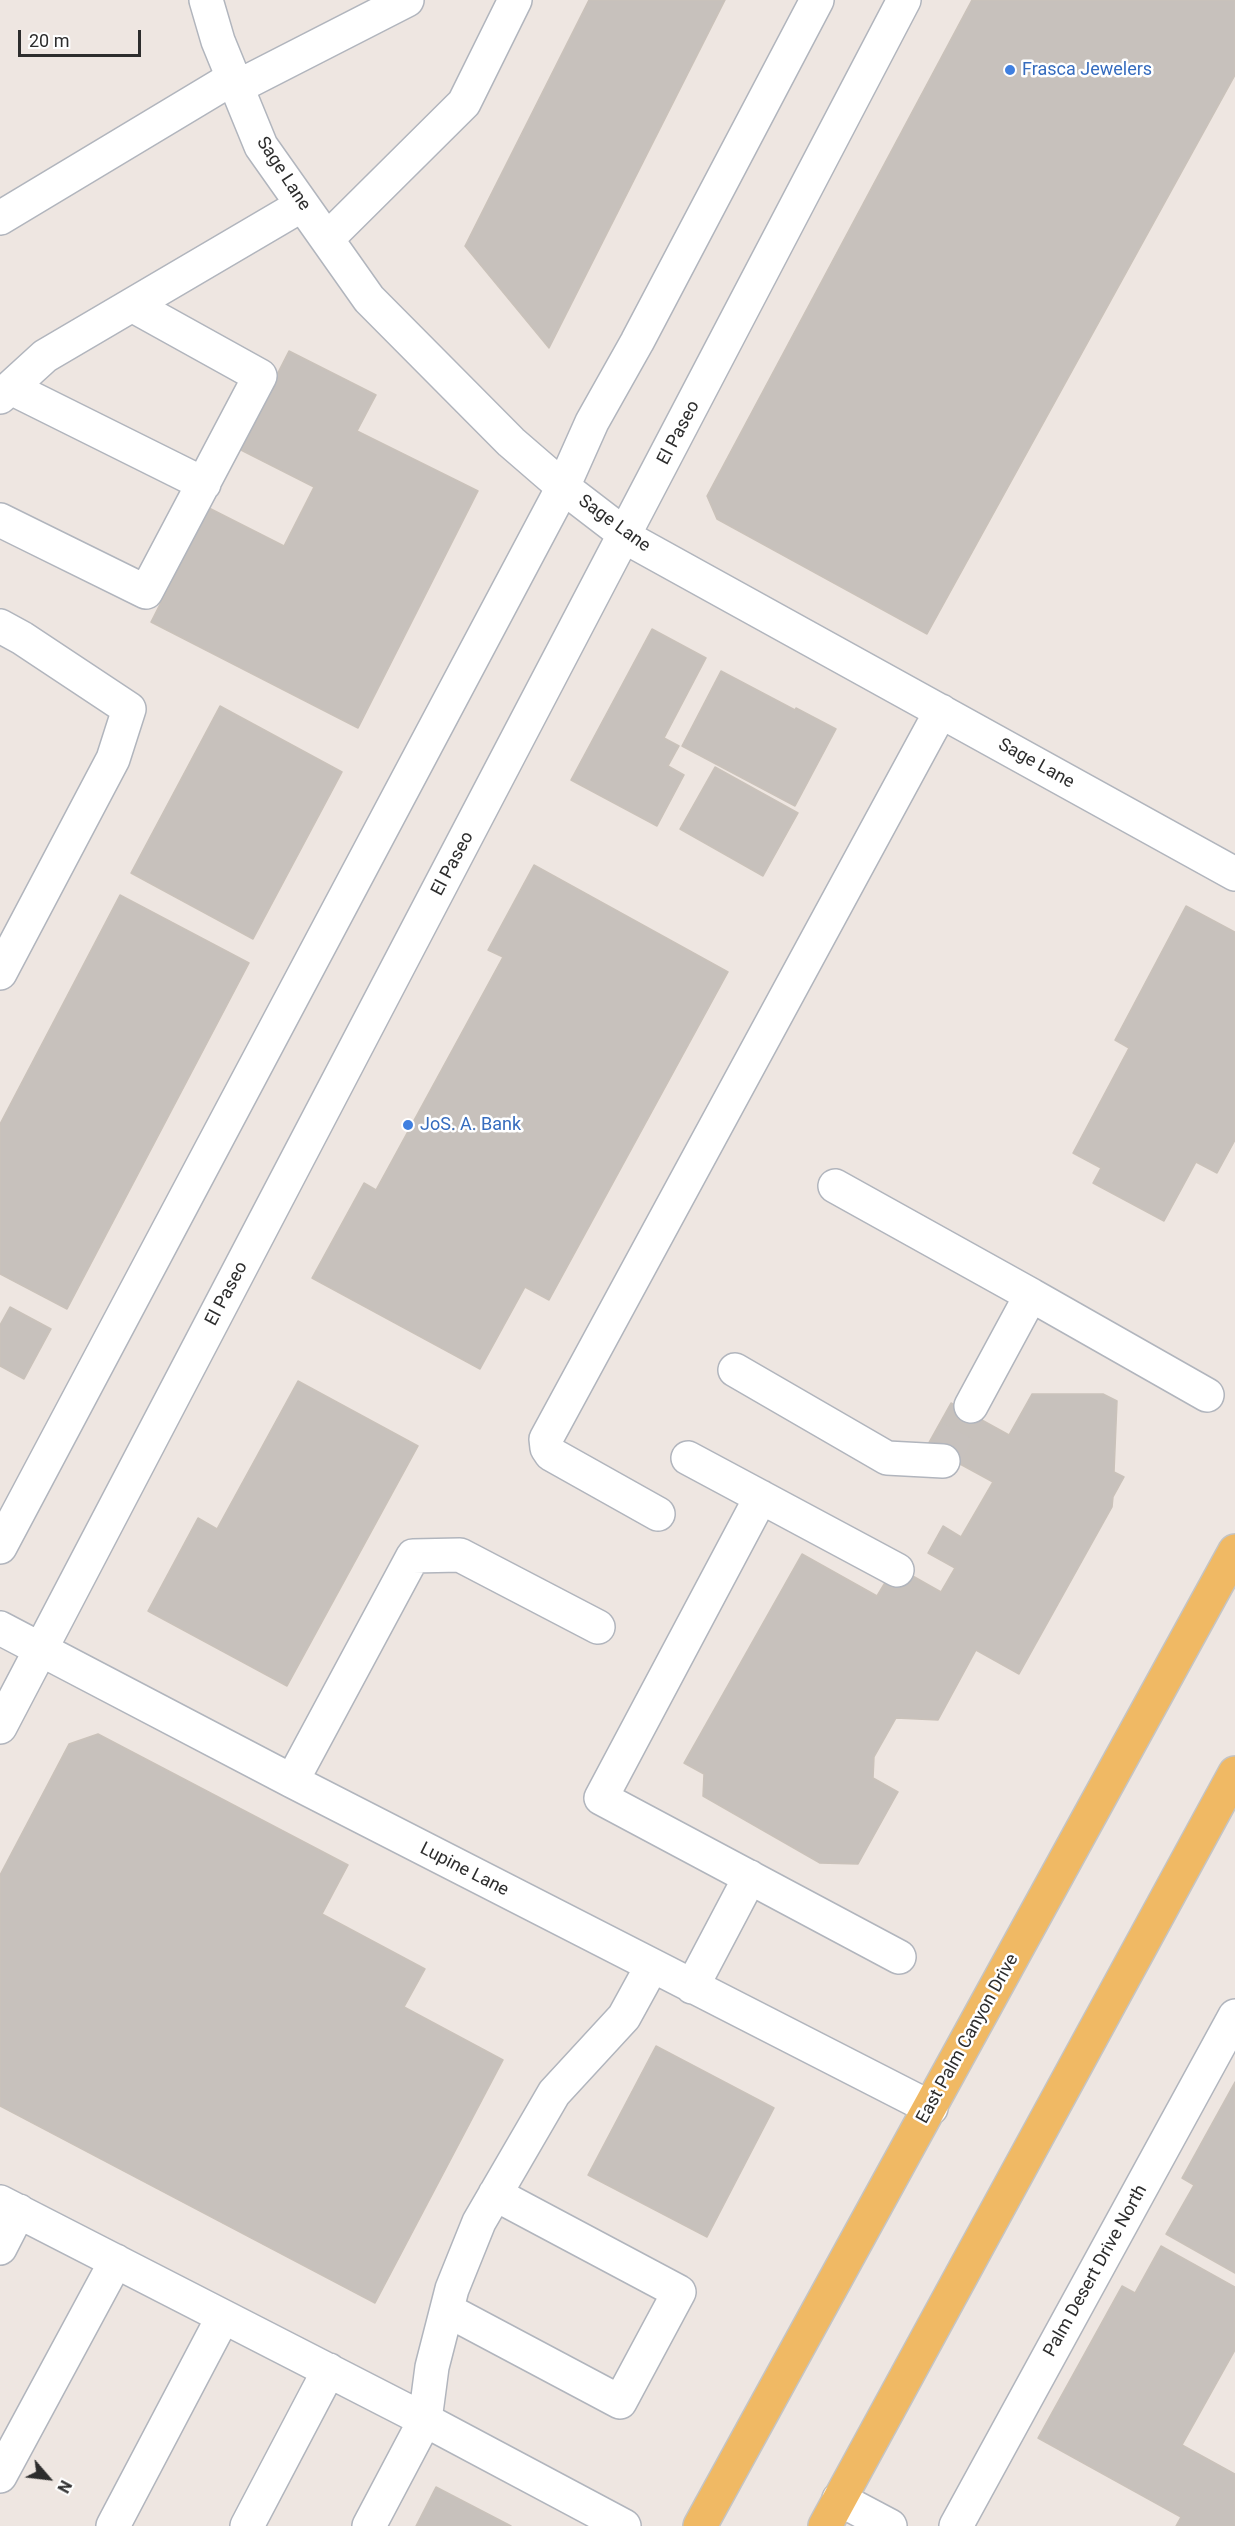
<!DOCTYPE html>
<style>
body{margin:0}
#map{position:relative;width:1235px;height:2526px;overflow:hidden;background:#eee6e1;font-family:Roboto,sans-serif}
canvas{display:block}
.north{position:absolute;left:18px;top:2448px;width:60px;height:60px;-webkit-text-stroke:4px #fff;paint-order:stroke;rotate:118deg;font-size:16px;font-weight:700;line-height:24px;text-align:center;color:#2d2d2d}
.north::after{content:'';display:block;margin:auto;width:21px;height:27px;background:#2d2d2d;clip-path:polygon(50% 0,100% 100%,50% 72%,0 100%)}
.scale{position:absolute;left:18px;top:30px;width:123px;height:27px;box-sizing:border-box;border:3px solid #2d2d2d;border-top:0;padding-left:8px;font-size:18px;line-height:21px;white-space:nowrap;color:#2d2d2d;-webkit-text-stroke:4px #fff;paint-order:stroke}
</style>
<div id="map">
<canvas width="1235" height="2526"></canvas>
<div class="north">N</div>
<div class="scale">20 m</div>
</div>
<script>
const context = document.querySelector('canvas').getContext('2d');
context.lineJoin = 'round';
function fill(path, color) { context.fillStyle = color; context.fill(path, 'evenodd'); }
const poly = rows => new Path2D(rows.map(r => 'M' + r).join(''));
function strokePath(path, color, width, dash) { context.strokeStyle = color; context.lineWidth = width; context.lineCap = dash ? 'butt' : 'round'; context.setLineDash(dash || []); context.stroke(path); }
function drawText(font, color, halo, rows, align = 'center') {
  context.font = font + ' Roboto,sans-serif'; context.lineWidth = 5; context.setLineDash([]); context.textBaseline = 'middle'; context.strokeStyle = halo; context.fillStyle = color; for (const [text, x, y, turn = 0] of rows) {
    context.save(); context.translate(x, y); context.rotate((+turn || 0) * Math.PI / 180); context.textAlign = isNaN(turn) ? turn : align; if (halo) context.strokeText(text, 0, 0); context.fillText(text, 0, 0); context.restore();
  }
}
const building = poly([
 [589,0,725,0,549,348,465,246,589,0],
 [972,0,1235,0,1235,75,927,634,717,519,707,496,972,0],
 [289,351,376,395,357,431,478,491,358,728,151,622,209,508,284,546,314,487,239,449,289,351],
 [652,629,706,658,664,738,679,746,668,766,684,775,657,826,571,780,652,629],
 [721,671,795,710,796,708,836,729,795,806,682,746,721,671],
 [220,706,342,772,253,939,131,873,220,706],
 [715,767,798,813,763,876,680,829,715,767],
 [534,865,728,972,549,1300,525,1287,480,1369,312,1278,364,1183,376,1190,503,957,488,950,534,865],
 [120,895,249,963,67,1309,0,1274,0,1124,120,895],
 [1186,906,1235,932,1235,1140,1217,1173,1196,1162,1164,1221,1093,1183,1101,1168,1073,1153,1129,1048,1115,1040,1186,906],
 [10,1307,51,1329,24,1379,0,1366,0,1325,10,1307],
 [298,1381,418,1446,287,1686,148,1611,198,1518,217,1529,298,1381],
 [1032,1394,1103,1394,1117,1401,1114,1472,1124,1477,1113,1497,1112,1507,1019,1674,976,1650,938,1720,896,1718,874,1757,873,1778,898,1792,858,1864,820,1863,703,1796,704,1774,684,1763,802,1554,877,1596,895,1566,941,1592,955,1568,928,1553,943,1526,961,1537,993,1482,927,1446,951,1403,1009,1435,1032,1394],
 [98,1734,348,1865,322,1914,425,1969,404,2007,503,2060,375,2303,0,2106,0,1875,69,1744,98,1734],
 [656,2046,774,2108,707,2237,588,2175,656,2046],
 [1235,2082,1235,2273,1166,2234,1194,2185,1182,2178,1235,2082],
 [1161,2246,1235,2287,1235,2350,1182,2445,1235,2474,1235,2526,1176,2526,1181,2517,1038,2438,1122,2286,1135,2293,1161,2246],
 [436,2487,511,2526,416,2526,436,2487]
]);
fill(building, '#c7c1bc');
strokePath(building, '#cac2ba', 1.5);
strokePath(poly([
 [943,1461,971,1406]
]), '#c7c1bd', 33, [33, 16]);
const minor = poly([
 [206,0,218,41,261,146,369,299,511,442,563,487,636,543,1235,874],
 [237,87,407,0],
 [0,218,233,78],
 [327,239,464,103,515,0],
 [11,388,204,484],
 [0,397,45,356,302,205],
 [0,520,146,592,260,376,132,305],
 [0,626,22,638,129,709,113,759,0,973],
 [835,1186,1031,1295,971,1406],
 [1031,1295,1207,1395],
 [735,1370,887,1458,943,1461],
 [688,1458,897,1570],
 [761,1497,601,1798,899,1957],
 [658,1514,551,1454,547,1448,546,1439,941,711],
 [0,1547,563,487,592,422,637,342,817,0],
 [0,1628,292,1781,931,2108],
 [0,1727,904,0],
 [292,1781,413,1556,460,1555,598,1627],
 [692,1987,750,1877],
 [0,2202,425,2420,369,2526],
 [0,2248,19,2211],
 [447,2310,620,2402,679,2292,495,2194],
 [0,2476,116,2261],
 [839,2499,890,2526],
 [113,2526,223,2317],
 [247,2526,329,2370],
 [624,2526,425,2420,432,2367,452,2289,479,2222,554,2093,624,2017,652,1966],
 [956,2526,1235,2016]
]);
const major = poly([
 [700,2526,1235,1551],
 [825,2526,1235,1773]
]);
strokePath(minor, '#b1b5bd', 36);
strokePath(major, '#c4c4c4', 36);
strokePath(minor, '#fff', 33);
strokePath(major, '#f0b964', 33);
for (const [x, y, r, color] of [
 [1010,70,6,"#3f7fe0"],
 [408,1125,6,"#3f7fe0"]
]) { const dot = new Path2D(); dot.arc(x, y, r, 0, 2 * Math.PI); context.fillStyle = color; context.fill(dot); strokePath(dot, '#fff', 2); }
drawText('18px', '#366cbe', '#fff', [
 ["Frasca Jewelers",1022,70],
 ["JoS. A. Bank",420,1125]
], 'left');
drawText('18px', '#2d2d2d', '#fff', [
 ["Sage Lane",283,174,57],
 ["El Paseo",679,433,-62],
 ["Sage Lane",614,524,36],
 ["Sage Lane",1036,764,29],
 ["El Paseo",453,864,-62],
 ["El Paseo",227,1294,-62],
 ["Lupine Lane",464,1870,27],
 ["East Palm Canyon Drive",968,2039,-61],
 ["Palm Desert Drive North",1096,2271,-61]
]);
</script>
